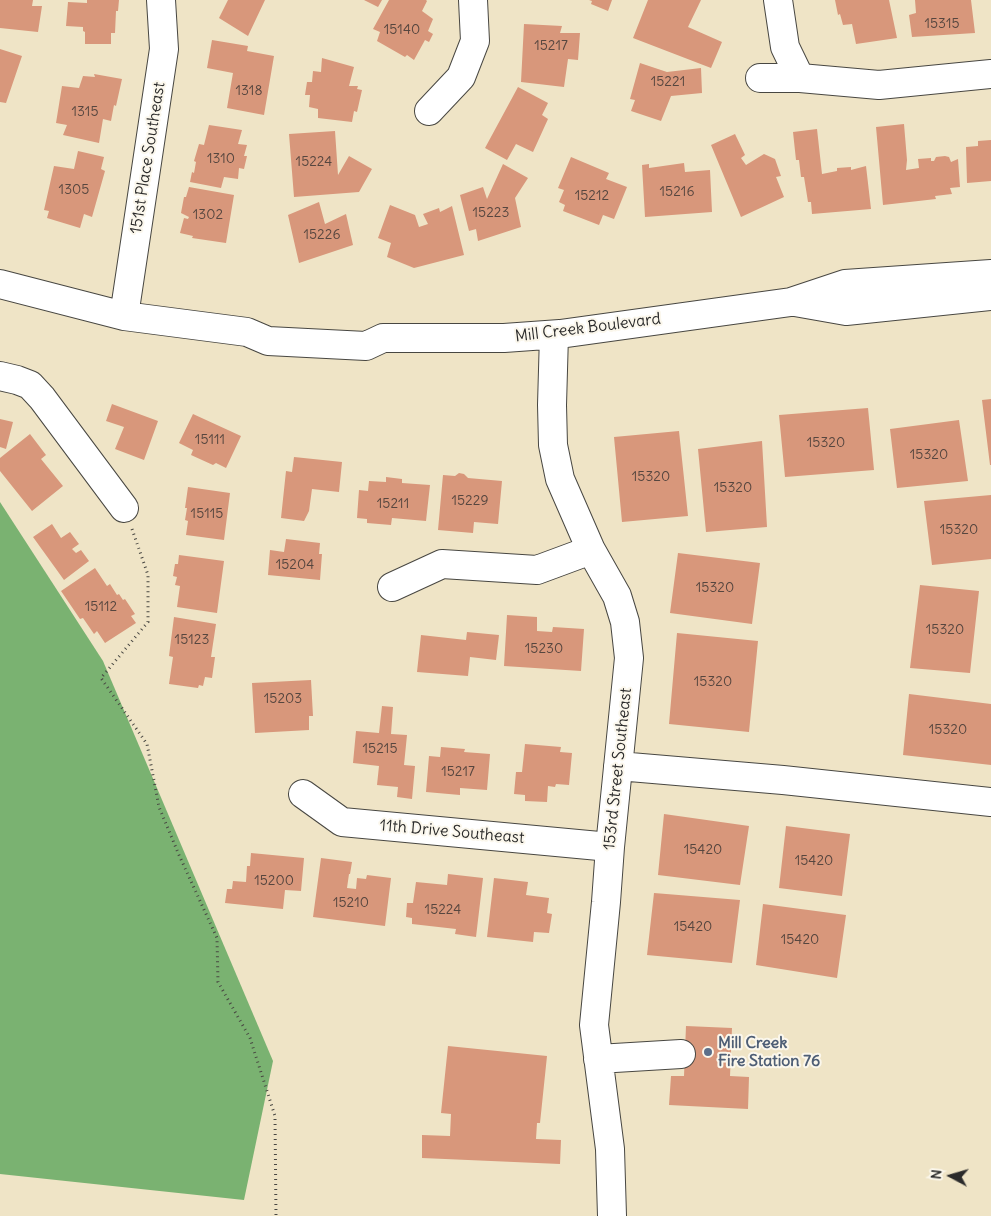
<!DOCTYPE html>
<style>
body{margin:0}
#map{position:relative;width:991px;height:1216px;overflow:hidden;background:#efe4c6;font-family:Delius,sans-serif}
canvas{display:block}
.north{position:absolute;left:926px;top:1151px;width:50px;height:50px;-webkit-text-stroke:4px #fbf7ec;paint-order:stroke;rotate:276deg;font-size:14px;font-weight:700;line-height:20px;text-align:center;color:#2b2b2b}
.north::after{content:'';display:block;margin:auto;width:18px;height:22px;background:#2b2b2b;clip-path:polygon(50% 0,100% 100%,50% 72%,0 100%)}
</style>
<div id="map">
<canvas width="991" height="1216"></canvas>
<div class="north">N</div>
</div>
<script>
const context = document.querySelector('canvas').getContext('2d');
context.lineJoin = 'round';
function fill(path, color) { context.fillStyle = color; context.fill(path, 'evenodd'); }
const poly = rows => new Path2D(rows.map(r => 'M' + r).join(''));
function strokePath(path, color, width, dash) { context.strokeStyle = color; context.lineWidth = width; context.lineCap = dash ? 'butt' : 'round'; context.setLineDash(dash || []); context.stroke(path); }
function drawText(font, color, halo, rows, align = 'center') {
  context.font = font + ' Delius,sans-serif'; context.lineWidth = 4; context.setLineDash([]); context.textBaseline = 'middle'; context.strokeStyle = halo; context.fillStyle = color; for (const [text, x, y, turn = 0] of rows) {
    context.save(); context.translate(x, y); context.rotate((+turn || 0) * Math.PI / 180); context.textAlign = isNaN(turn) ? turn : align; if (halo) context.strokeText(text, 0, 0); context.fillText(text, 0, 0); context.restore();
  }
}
fill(poly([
 [0,502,103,661,273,1061,244,1200,0,1174]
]), '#7ab271');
fill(poly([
 [0,0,33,0,32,6,42,6,38,32,0,28],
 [87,0,119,0,118,11,116,11,115,33,111,33,111,44,85,44,85,32,83,31,83,27,66,26,68,2,87,3],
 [228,0,265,0,248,36,219,18],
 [364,0,382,0,378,7],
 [389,0,426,0,427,1,422,11,433,19,428,31,433,34,429,42,425,40,414,60,407,55,405,57,377,41,380,32,373,29],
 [589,0,612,0,608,11,591,4,592,1],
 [648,0,701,0,688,27,722,42,711,68,633,38],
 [835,0,889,0,897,38,856,44,852,24,843,25,840,14,838,15],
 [915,0,971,0,975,33,912,37,909,15,916,13],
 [524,24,562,26,560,33,580,33,578,60,568,59,564,87,521,82],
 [212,40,248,46,247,51,274,56,264,115,227,108,233,73,207,68],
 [0,49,22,56,6,103,0,102],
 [322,58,354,67,349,86,358,86,357,89,362,90,357,112,354,111,352,122,318,118,318,109,309,107,310,95,305,95,307,82,312,82,313,71,321,72],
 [640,63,667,72,701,68,702,93,671,96,661,121,631,111,635,100,630,99],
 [94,74,122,79,116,106,114,105,111,121,103,119,99,143,63,135,67,125,56,123,62,86,79,88,83,76,95,77],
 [518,87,548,103,542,115,548,119,533,152,516,144,507,160,485,148],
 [904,124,907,160,906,170,919,168,918,159,931,158,931,161,934,161,936,157,945,156,949,157,951,162,958,159,960,187,950,188,952,194,935,196,936,199,883,205,876,127],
 [209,125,242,130,238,144,247,145,244,156,247,156,244,169,239,168,238,179,224,177,221,188,190,182,192,172,194,173,196,162,194,161,199,144,204,145],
 [817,129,822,174,837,171,837,168,851,167,851,170,866,166,871,209,812,214,811,202,808,202,804,177,801,177,799,160,796,160,793,132],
 [335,131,338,175,349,156,372,169,359,192,294,197,289,134],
 [735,134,745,155,741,158,746,165,764,154,775,159,781,176,776,177,784,197,741,217,711,145],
 [991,140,991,181,967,183,966,147,978,146,978,141],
 [78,151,104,157,101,169,105,171,92,217,84,214,80,228,47,218,49,211,44,210,54,166,74,169],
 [571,157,609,173,606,179,627,187,614,219,603,215,599,225,563,211,565,205,559,202,564,190,558,188],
 [684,163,685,172,710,170,712,212,645,217,642,165,649,164,649,168],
 [503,164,528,178,515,198,521,227,478,241,476,229,469,231,460,195,483,187,487,199],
 [189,187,234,195,226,243,192,238,193,236,180,233,184,218,188,219,189,217,181,213,184,197,186,197],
 [319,202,325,224,346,214,353,245,299,263,288,215],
 [390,205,415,215,419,227,428,224,423,214,439,208,440,212,452,206,464,255,414,268,387,257,391,243,378,238],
 [991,399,991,465,990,465,982,400],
 [112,404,158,421,144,460,115,449,124,427,106,421],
 [868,408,874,470,785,477,779,415],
 [193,414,241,436,226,468,216,463,213,465,191,455,193,450,179,443],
 [0,419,13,422,6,449,0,447],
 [959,420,968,481,897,488,890,429],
 [679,431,688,516,622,522,614,437],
 [30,434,46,455,41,459,63,486,32,511,0,471,0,458],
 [762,441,767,527,706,532,698,449],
 [294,457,342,462,339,492,312,489,309,511,304,521,281,518,286,471,292,472],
 [459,473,464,474,468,478,502,481,498,524,474,522,473,533,438,530,443,475,455,476],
 [386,477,402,479,402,483,430,485,426,521,392,518,391,525,367,523,367,519,357,518,359,490,368,491,369,481,386,482],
 [188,487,230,493,224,540,186,535,188,521,185,520,187,508,185,508],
 [991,495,991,559,932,565,924,501],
 [52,524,61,538,70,532,79,544,72,549,76,553,81,550,89,561,64,580,33,537],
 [286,539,320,543,319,554,322,554,320,580,268,575,270,550,284,552],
 [678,553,760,563,752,624,670,613],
 [179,555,224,561,217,613,177,607,180,586,175,585,177,577,173,576,175,564,178,564],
 [95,568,107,586,110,584,117,595,119,594,123,600,125,599,135,614,131,616,136,623,105,643,97,631,94,634,83,618,80,619,61,591],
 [920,585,979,591,970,673,910,668],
 [507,615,537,617,537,631,552,632,553,627,584,629,581,671,504,666],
 [174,617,216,624,211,657,215,657,212,678,205,677,203,686,199,685,198,688,169,684,173,657,169,656],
 [467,632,499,635,496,660,470,657,468,676,417,672,421,635,466,640],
 [677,633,758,641,749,732,669,724],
 [311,680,313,716,309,716,309,730,255,733,252,683],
 [909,694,991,704,991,765,903,755],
 [382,706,393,707,391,734,407,735,404,765,415,766,412,799,397,797,398,787,377,785,379,766,353,763,356,731,379,733],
 [525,744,561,747,560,752,572,753,569,785,556,784,555,787,548,786,547,802,525,801,525,795,514,794,516,772,522,772],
 [441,747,465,749,464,752,490,754,487,790,460,788,460,795,426,792,429,756,440,757],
 [664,814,749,826,740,885,658,875],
 [786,826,850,834,842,896,779,888],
 [251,853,304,858,301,891,285,890,283,909,225,903,227,889,232,889,233,881,246,882,247,866,250,866],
 [321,858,352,862,350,874,349,874,347,888,356,889,357,878,366,879,367,875,391,878,385,926,313,917],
 [448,874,483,878,476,937,455,934,456,929,412,924,412,918,406,917,407,903,413,903,416,882,447,885],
 [494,878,528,882,526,895,549,898,547,913,552,914,549,933,534,932,533,942,487,937],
 [654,893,740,900,732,963,647,955],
 [763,904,846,915,837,978,756,965],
 [686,1026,732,1028,730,1076,749,1077,748,1109,669,1105,671,1076,684,1076],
 [448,1046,547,1056,540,1123,537,1123,536,1139,561,1140,560,1164,422,1158,422,1135,450,1136,451,1114,441,1113]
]), '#d8977b');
const minor = poly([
 [778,0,785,47,800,78],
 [760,78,800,78,879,85,991,74],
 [429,111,461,77,475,41,473,0],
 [0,284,124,316,247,332,268,341,366,346,383,338,504,338,560,334,791,302,845,284,991,274],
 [795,302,846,311,991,296],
 [124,316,164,49,161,0],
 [554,335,552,405,553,445,560,479,591,550,617,596,625,622,629,658,610,847,606,902,594,1025,610,1149,612,1216],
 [0,376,17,380,30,385,42,398,124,508],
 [392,587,442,564,537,570,591,550],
 [618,766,783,780,991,802],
 [303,794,342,822,610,847],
 [598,1059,681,1054]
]);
strokePath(minor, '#484742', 30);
strokePath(poly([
 [132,529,148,575,148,622,101,678,147,744,159,807,179,855,217,938,218,982,250,1038,275,1116,276,1216]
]), '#484742', 3, [1, 4]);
strokePath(minor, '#fff', 28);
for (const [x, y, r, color] of [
 [708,1052,5,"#5c6f8a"]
]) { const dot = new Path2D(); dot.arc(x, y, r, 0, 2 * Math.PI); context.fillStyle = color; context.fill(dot); strokePath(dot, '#fbf7ec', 2); }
drawText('14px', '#56463f', null, [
 ["15315",942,24],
 ["15140",402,30],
 ["15217",551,46],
 ["15221",668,82],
 ["1318",249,91],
 ["1315",85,112],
 ["1310",221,159],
 ["15224",314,162],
 ["1305",74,190],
 ["15216",677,192],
 ["15212",592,196],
 ["15223",491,213],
 ["1302",208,215],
 ["15226",322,235],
 ["15111",210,440],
 ["15320",826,443],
 ["15320",929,455],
 ["15320",651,477],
 ["15320",733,488],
 ["15229",470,501],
 ["15211",393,504],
 ["15115",207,514],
 ["15320",959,530],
 ["15204",295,565],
 ["15320",715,588],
 ["15112",101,607],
 ["15320",945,630],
 ["15123",192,640],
 ["15230",544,649],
 ["15320",713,682],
 ["15203",283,699],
 ["15320",948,730],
 ["15215",380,749],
 ["15217",458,772],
 ["15420",703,850],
 ["15420",814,861],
 ["15200",274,881],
 ["15210",351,903],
 ["15224",443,910],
 ["15420",693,927],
 ["15420",800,940]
]);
drawText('16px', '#2b2b2b', '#fbf7ec', [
 ["151st Place Southeast",148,158,-81],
 ["Mill Creek Boulevard",588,328,-7],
 ["153rd Street Southeast",618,769,-84],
 ["11th Drive Southeast",452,832,5]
]);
drawText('bold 16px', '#4e5e75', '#fbf7ec', [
 ["Mill Creek",718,1043],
 ["Fire Station 76",718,1061]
], 'left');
</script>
